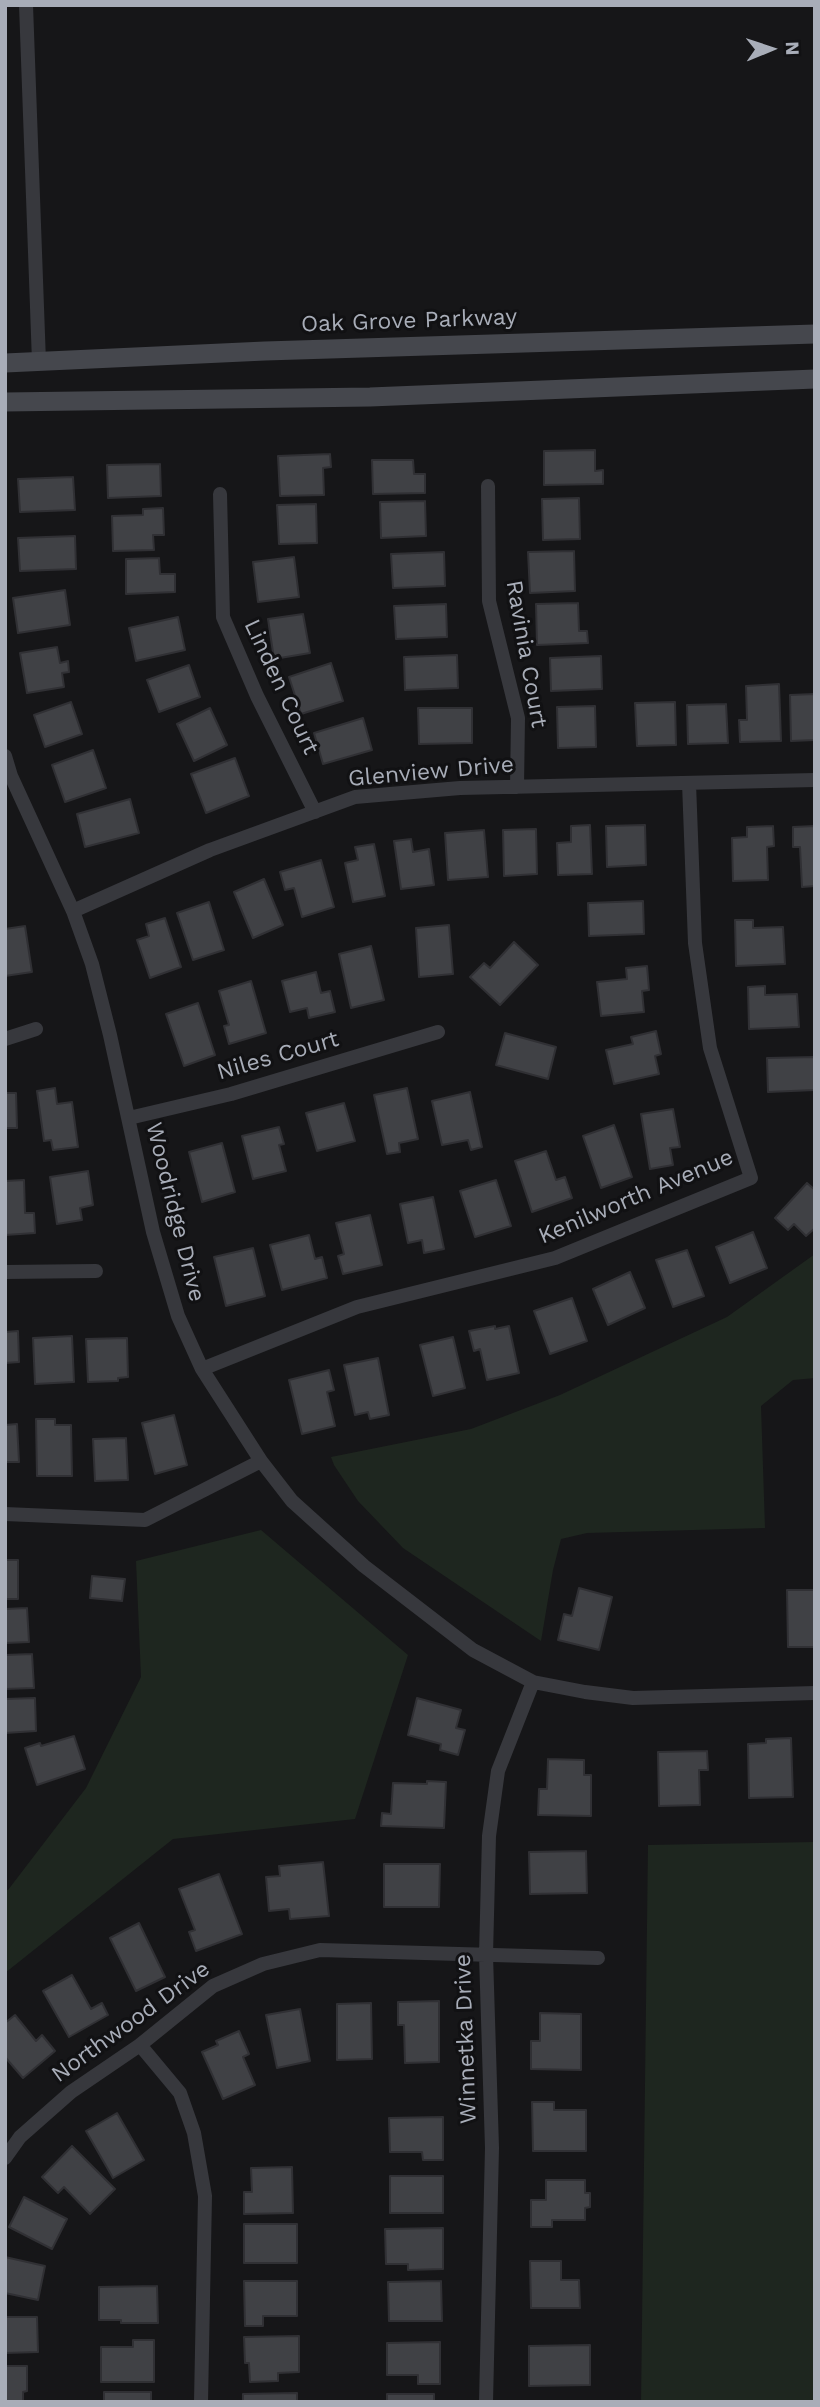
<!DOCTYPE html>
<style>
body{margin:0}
#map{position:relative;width:820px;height:2407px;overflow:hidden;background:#161618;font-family:"Work Sans",sans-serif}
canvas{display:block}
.frame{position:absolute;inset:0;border:7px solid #a8adb8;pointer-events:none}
.north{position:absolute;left:736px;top:14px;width:70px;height:70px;-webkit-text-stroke:5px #111113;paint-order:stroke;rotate:88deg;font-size:19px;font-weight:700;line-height:28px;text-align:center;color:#a8adb8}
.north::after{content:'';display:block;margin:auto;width:24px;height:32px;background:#a8adb8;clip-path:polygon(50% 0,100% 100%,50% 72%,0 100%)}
</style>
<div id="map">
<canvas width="820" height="2407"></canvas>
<div class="frame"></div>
<div class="north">N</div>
</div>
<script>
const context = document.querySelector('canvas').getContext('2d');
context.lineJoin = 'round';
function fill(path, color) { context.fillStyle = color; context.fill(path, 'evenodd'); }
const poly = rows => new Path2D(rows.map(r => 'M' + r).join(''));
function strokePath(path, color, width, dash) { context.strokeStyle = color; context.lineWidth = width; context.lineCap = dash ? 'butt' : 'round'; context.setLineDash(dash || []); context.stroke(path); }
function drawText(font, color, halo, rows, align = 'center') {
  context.font = font + ' "Work Sans",sans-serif'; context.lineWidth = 6; context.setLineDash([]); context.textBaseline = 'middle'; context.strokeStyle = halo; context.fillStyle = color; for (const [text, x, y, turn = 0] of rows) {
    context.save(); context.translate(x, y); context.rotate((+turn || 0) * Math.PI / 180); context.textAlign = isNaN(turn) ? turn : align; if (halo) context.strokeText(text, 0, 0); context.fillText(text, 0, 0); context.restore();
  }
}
fill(poly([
 [815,1254,815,1378,793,1380,761,1406,765,1528,587,1533,561,1539,553,1570,541,1641,403,1548,358,1501,334,1465,331,1457,471,1429,560,1395,727,1317],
 [261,1530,408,1655,355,1819,173,1839,5,1973,5,1890,8,1890,86,1788,141,1677,136,1561],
 [815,1842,815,2402,641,2402,648,1845]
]), '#1e261f');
const building = poly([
 [595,450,595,471,603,470,603,484,544,485,544,451,595,450],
 [330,454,331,467,323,468,324,495,280,496,278,456,330,454],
 [372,460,413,460,414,474,425,474,425,493,373,494,372,460],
 [160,464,161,496,108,498,107,465,160,464],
 [73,477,75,510,20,512,18,479,73,477],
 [579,498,580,539,543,540,542,499,579,498],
 [425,501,426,536,381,538,380,502,425,501],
 [316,504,317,543,279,544,277,505,316,504],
 [163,508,164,535,153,535,154,550,113,551,112,516,143,515,143,509,163,508],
 [75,536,76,569,20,571,18,538,75,536],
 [574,551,575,591,530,593,528,552,574,551],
 [444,552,445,586,393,588,391,554,444,552],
 [294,557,299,597,258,602,253,562,294,557],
 [159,558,160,574,175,574,175,592,126,594,126,559,159,558],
 [65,590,70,625,18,633,13,598,65,590],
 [578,603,579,631,587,631,588,643,537,645,536,604,578,603],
 [446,604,447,637,396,639,394,606,446,604],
 [303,614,310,653,274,659,268,619,303,614],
 [178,617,185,650,136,661,129,628,178,617],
 [57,647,60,663,68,661,69,672,62,673,64,687,27,693,20,653,57,647],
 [457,655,458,688,405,690,404,657,457,655],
 [601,656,602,689,551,691,550,658,601,656],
 [331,663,343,701,301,714,289,677,331,663],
 [189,665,200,697,159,712,147,680,189,665],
 [779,684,781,741,740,742,739,720,747,720,746,686,779,684],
 [815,694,815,740,791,741,790,695,815,694],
 [71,702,82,734,45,747,34,715,71,702],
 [675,702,676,745,637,746,635,703,675,702],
 [726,704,728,743,688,744,687,705,726,704],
 [595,706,596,747,558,748,557,707,595,706],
 [210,708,227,745,194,761,177,724,210,708],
 [418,708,472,708,472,743,419,744,418,708],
 [363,718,372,750,323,764,314,733,363,718],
 [93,750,106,788,65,802,52,765,93,750],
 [235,758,249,796,206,813,191,774,235,758],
 [130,799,139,833,85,847,77,814,130,799],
 [590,825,592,874,558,875,557,843,571,842,571,826,590,825],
 [645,825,646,865,607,867,606,826,645,825],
 [773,826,774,846,767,847,768,880,733,881,732,838,747,837,747,827,773,826],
 [815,826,815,886,802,887,800,847,793,847,793,827,815,826],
 [536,829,537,874,504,876,503,830,536,829],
 [484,830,488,877,448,880,445,833,484,830],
 [411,839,413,852,429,849,434,885,401,889,394,841,411,839],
 [374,844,385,896,353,902,345,863,358,860,355,847,374,844],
 [321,860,334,907,302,917,294,888,285,890,280,872,321,860],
 [264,879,283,925,253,938,234,892,264,879],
 [643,901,644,934,589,936,588,903,643,901],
 [209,902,224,950,193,960,177,913,209,902],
 [165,918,181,967,150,978,137,940,149,936,146,924,165,918],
 [735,920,753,920,753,928,783,927,785,964,736,966,735,920],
 [449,925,453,974,419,977,416,928,449,925],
 [25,926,32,972,5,976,5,929,25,926],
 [514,942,538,965,500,1005,470,977,484,963,490,968,514,942],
 [371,946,384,1000,351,1008,339,954,371,946],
 [647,966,649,990,642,991,644,1012,601,1016,597,982,627,979,626,968,647,966],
 [316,972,321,993,330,991,335,1012,309,1018,307,1008,290,1012,282,981,316,972],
 [251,981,266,1033,229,1044,224,1026,229,1025,219,991,251,981],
 [765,986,765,995,797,994,799,1027,749,1029,748,987,765,986],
 [198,1003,215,1055,184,1066,166,1014,198,1003],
 [656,1031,661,1054,655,1056,659,1074,614,1084,606,1050,633,1044,631,1037,656,1031],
 [505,1033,556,1047,548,1079,496,1065,505,1033],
 [815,1057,815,1090,768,1092,767,1058,815,1057],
 [55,1088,57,1104,72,1102,78,1147,53,1150,51,1140,44,1141,37,1091,55,1088],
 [407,1088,418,1139,399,1143,400,1152,387,1154,374,1095,407,1088],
 [470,1092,482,1147,471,1150,468,1140,442,1145,432,1101,470,1092],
 [5,1093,16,1093,17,1128,5,1128,5,1093],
 [344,1103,355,1141,317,1151,306,1113,344,1103],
 [673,1109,680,1147,670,1148,673,1165,650,1169,641,1114,673,1109],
 [614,1125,632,1177,601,1188,583,1136,614,1125],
 [279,1127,284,1144,279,1145,286,1171,253,1179,242,1136,279,1127],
 [222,1143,235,1192,202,1202,189,1152,222,1143],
 [546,1151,556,1180,565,1177,572,1198,532,1212,515,1161,546,1151],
 [88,1171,93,1205,80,1208,82,1220,57,1224,50,1177,88,1171],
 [24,1180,25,1213,34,1213,35,1233,5,1235,5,1181,24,1180],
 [496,1180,511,1226,475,1237,460,1191,496,1180],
 [807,1183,815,1190,815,1228,806,1236,794,1224,788,1230,775,1218,807,1183],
 [433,1197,444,1249,424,1253,422,1240,408,1243,400,1204,433,1197],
 [370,1215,382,1265,343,1274,338,1256,344,1254,336,1223,370,1215],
 [753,1232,767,1268,730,1283,716,1247,753,1232],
 [309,1235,315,1259,322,1257,327,1278,282,1290,270,1245,309,1235],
 [253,1248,265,1296,226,1306,214,1257,253,1248],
 [687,1250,704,1296,673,1307,656,1260,687,1250],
 [630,1272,645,1308,608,1325,593,1289,630,1272],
 [572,1298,587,1341,550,1354,534,1311,572,1298],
 [495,1326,495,1329,509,1326,519,1373,487,1380,480,1349,474,1351,469,1331,495,1326],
 [18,1331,19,1362,5,1363,5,1332,18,1331],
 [72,1336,74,1382,35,1384,33,1338,72,1336],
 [453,1337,465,1388,433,1396,420,1345,453,1337],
 [127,1338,128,1377,118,1378,118,1381,88,1382,86,1339,127,1338],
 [378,1358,389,1415,370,1419,368,1412,355,1415,344,1365,378,1358],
 [329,1370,334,1390,327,1392,335,1426,302,1434,289,1380,329,1370],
 [174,1415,187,1465,155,1474,142,1423,174,1415],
 [36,1419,55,1419,55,1425,71,1425,72,1476,37,1476,36,1419],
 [17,1424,19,1462,5,1462,5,1425,17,1424],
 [126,1438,128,1480,95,1481,93,1439,126,1438],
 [5,1560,18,1560,18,1599,5,1599,5,1560],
 [92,1576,125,1579,122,1601,90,1598,92,1576],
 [579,1588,612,1597,599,1650,558,1640,564,1614,572,1616,579,1588],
 [787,1590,815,1590,815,1647,788,1647,787,1590],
 [27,1608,29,1642,5,1643,5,1609,27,1608],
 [32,1654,34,1688,5,1689,5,1655,32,1654],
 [35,1698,36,1731,5,1733,5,1699,35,1698],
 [417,1698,461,1710,456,1728,465,1730,458,1755,440,1750,441,1744,408,1735,417,1698],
 [74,1736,85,1769,37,1785,25,1748,40,1743,41,1746,74,1736],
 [791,1738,793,1797,749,1798,748,1744,766,1743,766,1739,791,1738],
 [707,1751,708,1770,699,1770,700,1805,659,1806,658,1752,707,1751],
 [548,1759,584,1760,584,1775,591,1775,591,1816,538,1815,539,1789,547,1789,548,1759],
 [427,1781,446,1782,444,1828,381,1826,382,1813,391,1814,393,1783,427,1784,427,1781],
 [586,1851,587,1893,530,1894,529,1852,586,1851],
 [323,1862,329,1916,290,1919,289,1909,269,1911,266,1877,280,1876,279,1866,323,1862],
 [384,1864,440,1864,439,1907,384,1907,384,1864],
 [219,1874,242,1934,196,1951,189,1932,195,1930,179,1889,219,1874],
 [139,1923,165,1977,136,1991,110,1938,139,1923],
 [72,1975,91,2009,102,2003,108,2015,69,2037,43,1991,72,1975],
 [439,2001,439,2062,405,2063,404,2025,398,2025,398,2002,439,2001],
 [371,2003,372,2059,337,2060,337,2004,371,2003],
 [300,2009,310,2061,277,2068,266,2015,300,2009],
 [540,2013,581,2014,581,2070,531,2069,531,2041,540,2041,540,2013],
 [15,2015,36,2041,42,2035,55,2051,23,2078,5,2057,5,2023,15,2015],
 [239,2031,249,2054,243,2057,255,2085,223,2099,202,2052,218,2045,216,2041,239,2031],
 [532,2102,554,2102,554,2110,586,2110,586,2151,533,2151,532,2102],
 [117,2113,144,2160,113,2178,86,2131,117,2113],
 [443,2117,443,2160,423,2160,422,2152,390,2152,389,2118,443,2117],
 [72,2146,115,2189,90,2214,64,2187,58,2193,42,2177,72,2146],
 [292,2167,293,2213,244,2214,244,2192,252,2192,251,2168,292,2167],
 [390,2176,443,2176,443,2213,390,2213,390,2176],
 [546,2180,585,2180,585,2193,590,2193,590,2207,585,2208,585,2220,552,2220,552,2227,531,2227,531,2200,546,2200,546,2180],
 [24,2197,67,2219,52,2249,9,2227,24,2197],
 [244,2224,297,2224,297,2263,244,2263,244,2224],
 [443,2228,443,2269,408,2270,408,2264,386,2264,385,2229,443,2228],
 [5,2257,45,2266,38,2300,5,2293,5,2257],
 [530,2261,561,2261,561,2280,579,2280,580,2308,531,2308,530,2261],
 [244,2281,297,2281,297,2316,263,2316,263,2326,245,2326,244,2281],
 [441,2281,442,2321,389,2321,388,2282,441,2281],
 [157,2286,158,2323,121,2323,121,2320,99,2320,99,2287,157,2286],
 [5,2317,37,2317,38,2352,5,2353,5,2317],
 [299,2336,299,2372,278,2373,278,2381,250,2382,249,2363,245,2363,244,2337,299,2336],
 [133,2340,154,2340,154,2382,101,2382,101,2347,133,2347,133,2340],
 [440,2342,440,2384,418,2384,418,2375,387,2375,387,2343,440,2342],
 [590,2345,590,2385,529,2386,529,2346,590,2345],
 [5,2366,27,2366,27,2391,23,2392,23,2402,5,2402,5,2366],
 [104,2392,151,2392,151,2402,104,2402,104,2392],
 [297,2393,297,2402,243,2402,243,2394,297,2393],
 [387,2394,434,2394,434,2402,387,2402,387,2394]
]);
fill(building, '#404145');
strokePath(building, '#303034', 2);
strokePath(poly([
 [26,5,39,362],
 [488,486,489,601,518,718,517,787],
 [220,494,223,617,257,696,315,812],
 [5,756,11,776,73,911,92,964,110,1035,153,1232,178,1316,202,1369,261,1461,292,1501,364,1566,473,1650,533,1682,585,1692,633,1698,815,1693],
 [73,911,210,850,355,797,460,788,815,780],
 [5,1039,36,1029],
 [129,1118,231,1094,438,1032],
 [5,1272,96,1271],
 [202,1369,357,1307,555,1258,751,1178,710,1048,695,943,689,783],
 [5,1514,145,1520,261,1461],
 [140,2045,180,2093,194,2133,205,2196,201,2402],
 [5,2158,20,2137,71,2092,140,2045,213,1986,263,1964,320,1950,598,1958],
 [486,2402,492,2148,486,1955,489,1836,498,1771,533,1682]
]), '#37383d', 14);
strokePath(poly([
 [5,363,265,351,815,334],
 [5,402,370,397,815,379]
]), '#45474d', 19);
drawText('23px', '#a8adb8', '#111113', [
 ["Oak Grove Parkway",409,321,-2],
 ["Ravinia Court",526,654,80],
 ["Linden Court",281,687,65],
 ["Glenview Drive",431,772,-5],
 ["Niles Court",278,1056,-16],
 ["Kenilworth Avenue",636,1197,-23],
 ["Woodridge Drive",175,1212,76],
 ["Northwood Drive",131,2022,-36],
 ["Winnetka Drive",466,2039,-92]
]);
</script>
